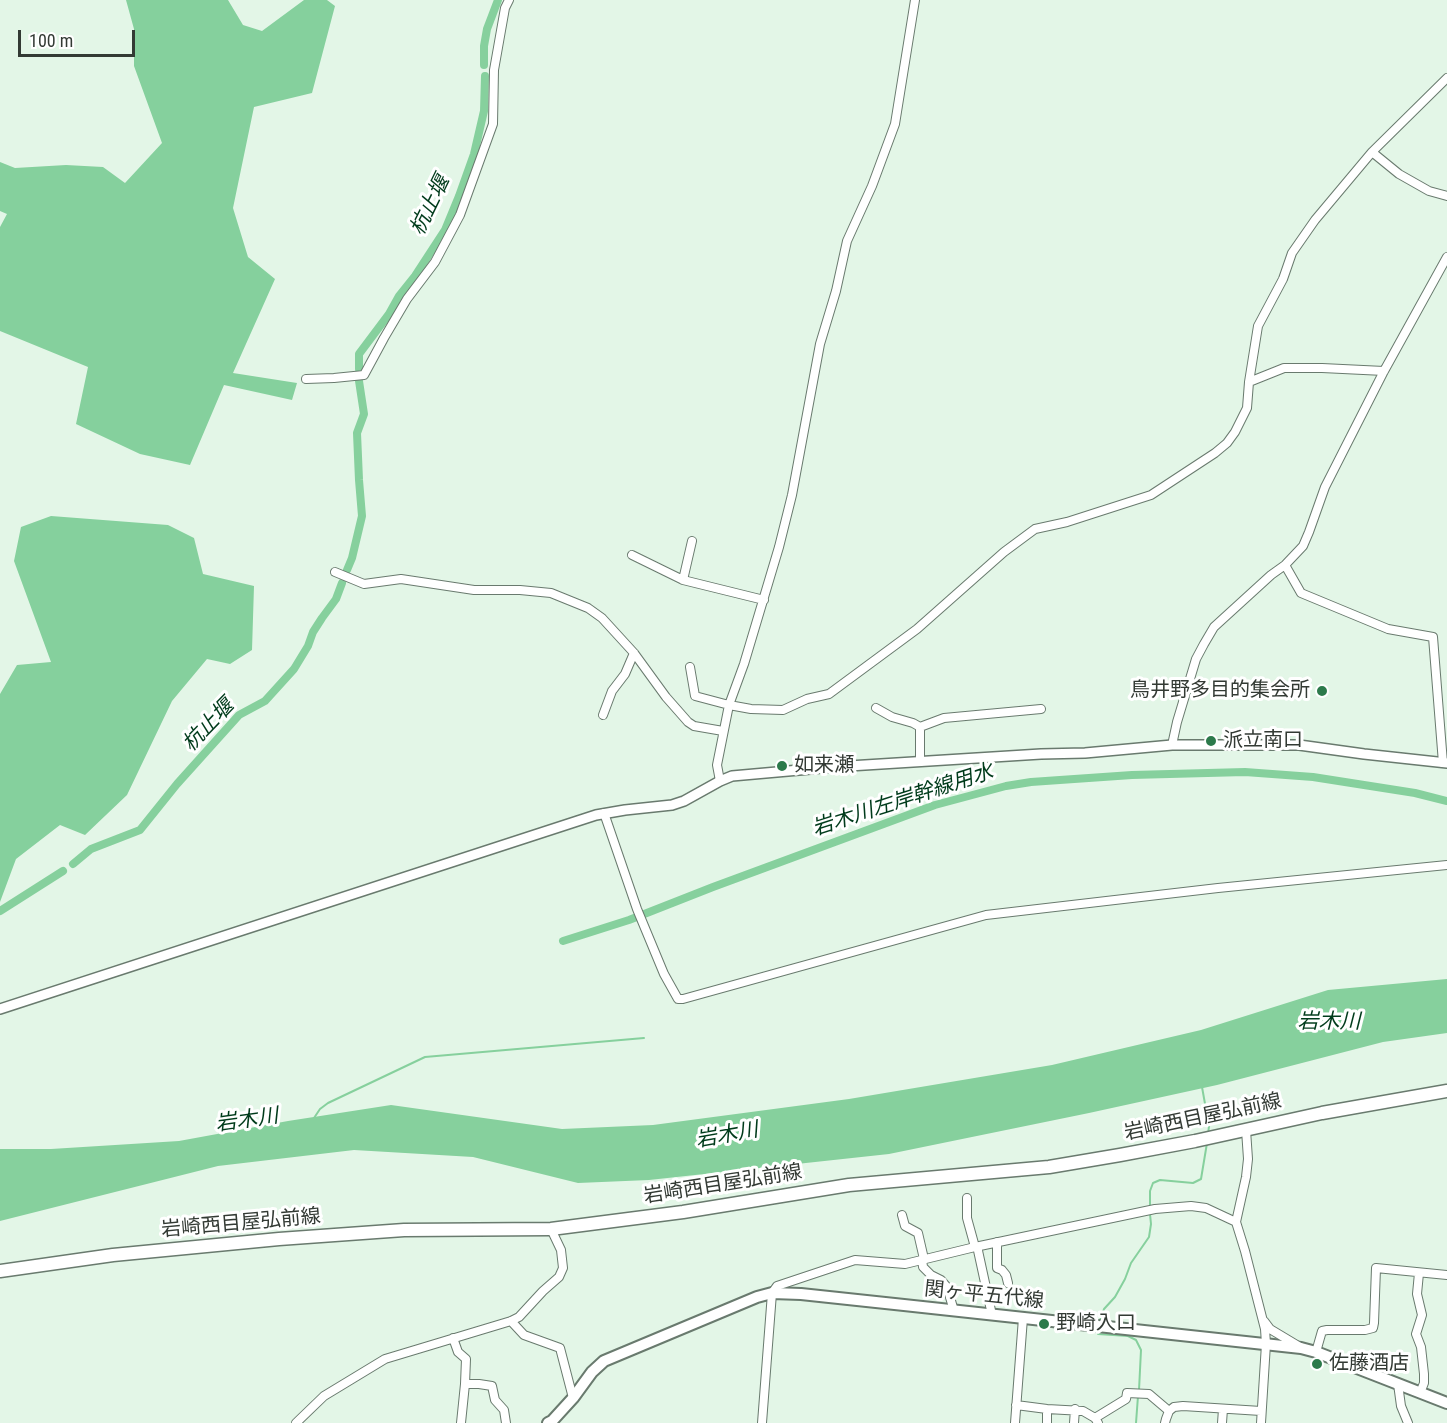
<!DOCTYPE html>
<meta charset="utf-8">
<style>
body{margin:0}
#map{position:relative;width:1447px;height:1423px;overflow:hidden;background:#e3f6e7;font-family:"Roboto Condensed",sans-serif}
canvas{display:block}
.scale{position:absolute;left:18px;top:30px;width:117px;height:27px;box-sizing:border-box;border:3px solid #333a34;border-top:0;padding-left:8px;font-size:18px;line-height:21px;white-space:nowrap;color:#333a34;-webkit-text-stroke:4px #fff;paint-order:stroke}
</style>
<div id="map">
<canvas width="1447" height="1423"></canvas>
<div class="scale">100 m</div>
</div>
<script>
const context = document.querySelector('canvas').getContext('2d');
context.lineJoin = 'round';
function fill(path, color) { context.fillStyle = color; context.fill(path, 'evenodd'); }
const poly = rows => new Path2D(rows.map(r => 'M' + r).join(''));
function strokePath(path, color, width, dash) { context.strokeStyle = color; context.lineWidth = width; context.lineCap = dash ? 'butt' : 'round'; context.setLineDash(dash || []); context.stroke(path); }
function drawText(font, color, halo, rows, align = 'center') {
  context.font = font + ' "Roboto Condensed","Noto Sans JP",sans-serif'; context.lineWidth = 6; context.setLineDash([]); context.textBaseline = 'middle'; context.strokeStyle = halo; context.fillStyle = color; for (const [text, x, y, turn = 0] of rows) {
    context.save(); context.translate(x, y); context.rotate((+turn || 0) * Math.PI / 180); context.textAlign = isNaN(turn) ? turn : align; if (halo) context.strokeText(text, 0, 0); context.fillText(text, 0, 0); context.restore();
  }
}
fill(poly([
 [126,0,228,0,243,25,262,31,304,0,327,0,335,6,312,93,254,107,233,208,248,257,275,279,233,373,297,383,292,400,224,385,190,465,140,454,76,424,88,367,0,331,0,227,7,214,0,211,0,162,15,168,66,165,103,167,125,183,162,143,134,66,134,29],
 [51,516,168,525,194,538,203,574,254,586,252,650,230,664,207,659,172,701,127,795,85,835,60,825,16,859,0,902,0,694,17,665,51,662,14,561,21,527]
]), '#85d09d');
fill(poly([
 [1447,979,1447,1033,1383,1042,1217,1085,1089,1113,889,1154,649,1180,578,1183,473,1157,354,1150,218,1166,0,1221,0,1149,51,1149,179,1141,288,1121,391,1105,562,1129,653,1125,849,1099,1052,1065,1201,1030,1328,990]
]), '#86d09d');
strokePath(poly([
 [1202,1087,1209,1126,1208,1135],
 [314,1118,320,1109,328,1103,425,1057,644,1038],
 [1150,1208,1150,1191,1153,1183,1160,1180,1193,1183,1201,1179,1207,1143],
 [1099,1323,1104,1309,1115,1297,1125,1279,1131,1263,1149,1237,1151,1224,1150,1214],
 [1099,1328,1098,1334,1128,1336,1136,1340,1141,1350,1139,1390],
 [1136,1423,1138,1396]
]), '#86d09d', 2);
strokePath(poly([
 [484,65,484,46,487,29,498,0],
 [359,369,359,354,389,314,399,296,415,276,445,230,459,196,474,154,484,111,485,76],
 [347,570,352,558,362,516,359,480,357,433,364,414,359,381],
 [73,864,91,849,140,830,177,784,239,715,265,701,294,669,308,646,313,632,322,618,336,599,342,583],
 [0,911,63,871],
 [563,941,629,920,713,887,935,805,1006,786,1031,782,1132,775,1245,772,1313,777,1415,793,1447,801]
]), '#86d09d', 8);
const minor = poly([
 [1372,152,1399,174,1429,191,1447,196],
 [306,379,334,378,364,375,384,338,407,299,435,262,460,215,493,124,494,70,505,8,509,0],
 [1249,382,1258,326,1283,279,1292,253,1315,220,1372,152,1447,78],
 [632,555,683,580,764,600],
 [1285,565,1301,593,1388,629,1433,637,1443,763],
 [335,572,364,584,401,579,474,590,520,590,551,593,588,608,602,618,634,653,666,697,688,722,694,726,723,731],
 [683,580,692,541],
 [690,667,695,696,729,705,751,709,783,710,807,699,829,694,917,629,1004,552,1035,529,1067,522,1151,495,1215,453,1227,443,1235,432,1247,408,1249,382,1284,368,1322,368,1384,371],
 [876,708,892,717,913,723,920,727,944,718,1041,709],
 [603,715,612,691,625,674,634,653],
 [920,727,920,762],
 [1172,745,1177,722,1196,659,1204,644,1214,627,1271,575,1285,565,1303,546,1309,532,1325,487,1384,371,1447,257],
 [720,781,717,765,729,705,744,664,779,547,792,495,820,344,836,291,847,241,872,186,895,124,915,0],
 [604,813,637,909,664,974,678,999,683,999,986,915,1218,888,1447,865],
 [967,1198,967,1218,975,1247],
 [902,1215,905,1226,918,1233,924,1259],
 [1236,1222,1246,1177,1248,1159,1246,1130],
 [997,1242,997,1268,1002,1270,1006,1275,1008,1283],
 [977,1246,992,1315],
 [922,1259,923,1267,931,1275,941,1280,947,1287,954,1311],
 [1419,1273,1417,1294,1422,1315,1416,1334,1421,1347,1424,1374,1424,1383,1420,1393],
 [511,1321,524,1335,560,1348,573,1398],
 [1264,1321,1270,1329,1300,1347],
 [453,1338,458,1352,466,1359,465,1384,461,1423],
 [1316,1352,1322,1331,1327,1330,1365,1330,1373,1328,1374,1323,1376,1268,1447,1275],
 [465,1384,479,1384,492,1386,495,1400,504,1410,506,1423],
 [1398,1384,1401,1406,1408,1423],
 [1016,1405,1047,1409,1083,1411,1095,1418,1098,1423],
 [1095,1418,1126,1399,1127,1393,1149,1394,1169,1411],
 [296,1423,324,1396,385,1359,511,1321,519,1317,543,1291,559,1277,563,1268,561,1250,551,1229],
 [762,1423,772,1293,777,1286,855,1260,905,1264,975,1247,1155,1209,1191,1206,1206,1208,1236,1222,1245,1251,1265,1329,1266,1344,1261,1423],
 [1015,1423,1023,1318],
 [1047,1423,1047,1409],
 [1074,1423,1075,1409],
 [1165,1423,1166,1419,1169,1411,1174,1407,1183,1406,1261,1411],
 [1222,1423,1223,1409]
]);
const tertiary = poly([
 [0,1009,596,815,625,810,672,805,684,801,720,781,732,776,833,767,1041,754,1085,753,1172,745,1299,745,1364,754,1447,763]
]);
const secondary = poly([
 [548,1423,552,1421,573,1398,592,1372,604,1361,757,1297,772,1293,801,1294,904,1305,1301,1348,1316,1352,1447,1403]
]);
const primary = poly([
 [0,1271,113,1255,279,1239,404,1230,551,1229,683,1212,849,1185,1049,1167,1120,1155,1195,1141,1322,1113,1447,1091]
]);
strokePath(minor, '#697a6e', 10);
strokePath(tertiary, '#697a6e', 12);
strokePath(secondary, '#697a6e', 14);
strokePath(primary, '#697a6e', 15);
strokePath(minor, '#fff', 8);
strokePath(tertiary, '#fff', 9);
strokePath(secondary, '#fff', 10);
strokePath(primary, '#fff', 12);
for (const [x, y, r, color] of [
 [1322,691,6,"#2c7a4b"],
 [1211,741,6,"#2c7a4b"],
 [782,766,6,"#2c7a4b"],
 [1044,1324,6,"#2c7a4b"],
 [1317,1364,6,"#2c7a4b"]
]) { const dot = new Path2D(); dot.arc(x, y, r, 0, 2 * Math.PI); context.fillStyle = color; context.fill(dot); strokePath(dot, '#fff', 2); }
drawText('20px', '#333a34', '#fff', [
 ["鳥井野多目的集会所",1310,691,"right"],
 ["派立南口",1223,741],
 ["如来瀬",794,766],
 ["野崎入口",1056,1324],
 ["佐藤酒店",1329,1364]
], 'left');
drawText('20px', '#333a34', '#fff', [
 ["岩崎西目屋弘前線",1203,1118,-12],
 ["岩崎西目屋弘前線",723,1185,-9],
 ["岩崎西目屋弘前線",241,1224,-5],
 ["関ヶ平五代線",984,1296,6]
]);
drawText('italic 21px', '#003b1b', '#fff', [
 ["杭止堰",431,206,-64],
 ["杭止堰",209,726,-46],
 ["岩木川左岸幹線用水",903,801,-18],
 ["岩木川",1329,1023],
 ["岩木川",247,1121,-8],
 ["岩木川",727,1136,-10]
]);
</script>
